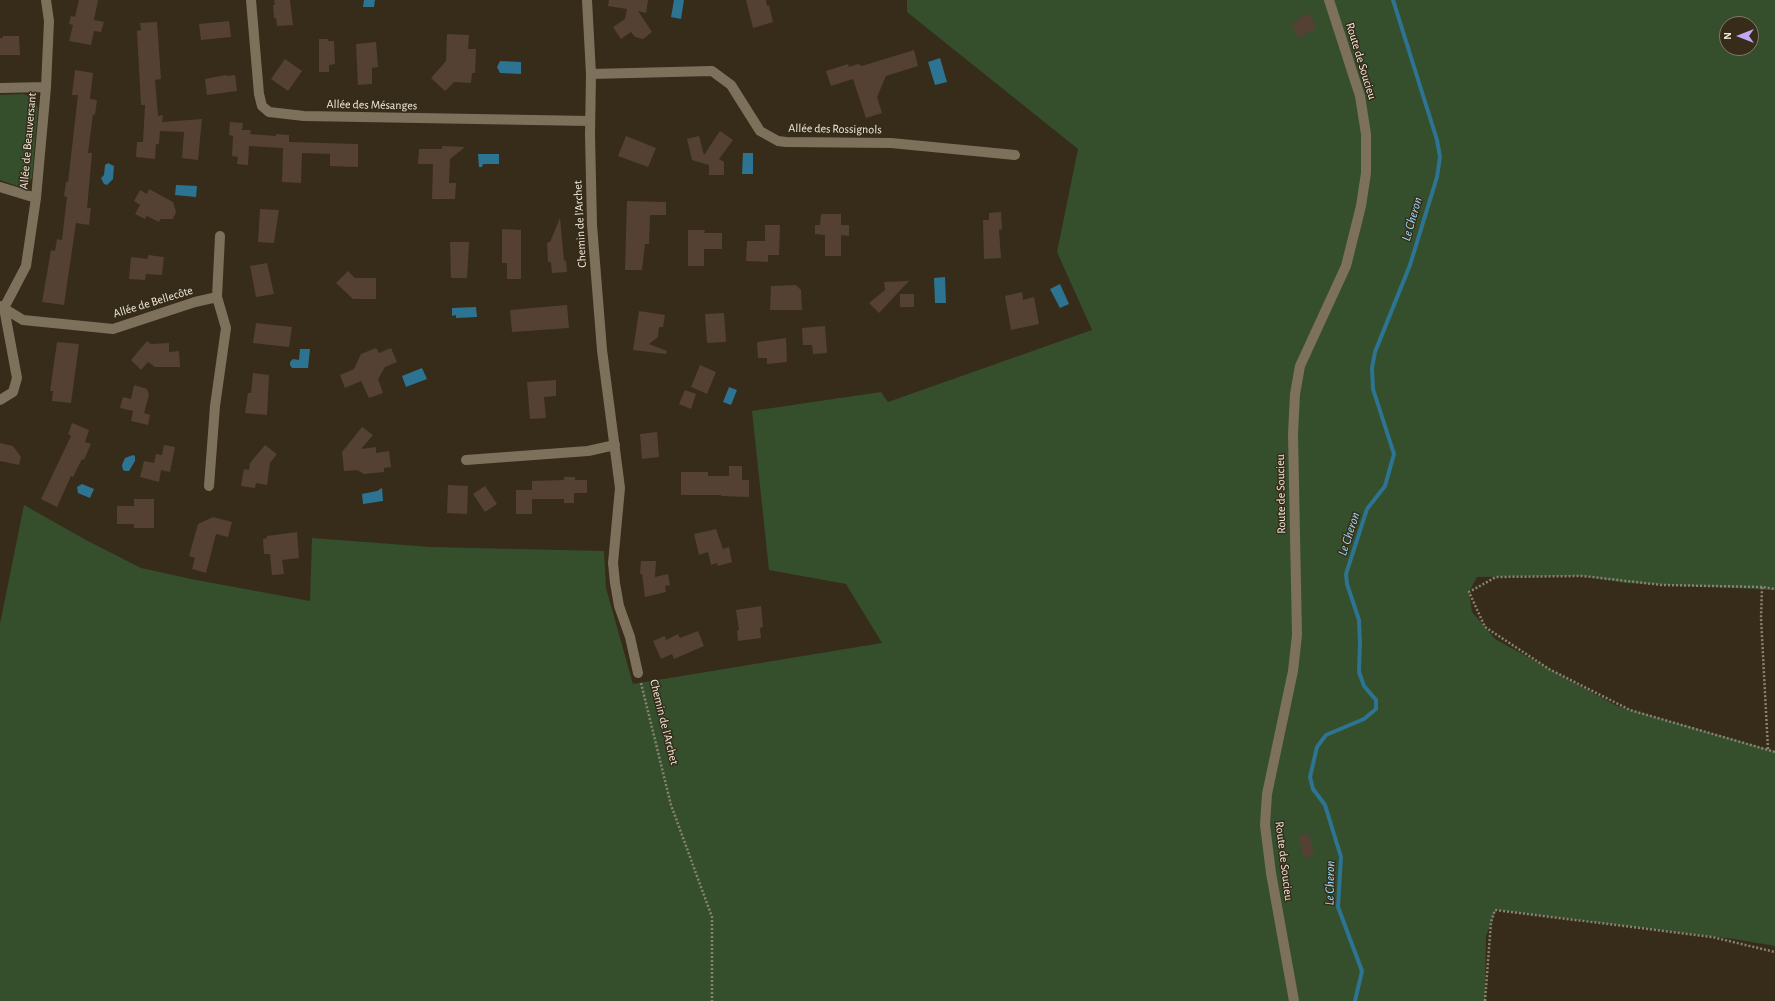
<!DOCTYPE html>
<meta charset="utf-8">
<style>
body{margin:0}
#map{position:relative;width:1775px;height:1001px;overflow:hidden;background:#362c19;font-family:"Alegreya Sans",sans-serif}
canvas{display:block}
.north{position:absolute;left:1719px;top:16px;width:40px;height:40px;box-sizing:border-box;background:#362c19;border:1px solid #817868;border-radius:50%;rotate:270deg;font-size:11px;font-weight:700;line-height:16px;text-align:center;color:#f1ebdf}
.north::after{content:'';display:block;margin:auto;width:14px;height:18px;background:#c0a8f3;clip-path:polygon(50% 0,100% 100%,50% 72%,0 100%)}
</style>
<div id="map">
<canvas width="1775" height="1001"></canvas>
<div class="north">N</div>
</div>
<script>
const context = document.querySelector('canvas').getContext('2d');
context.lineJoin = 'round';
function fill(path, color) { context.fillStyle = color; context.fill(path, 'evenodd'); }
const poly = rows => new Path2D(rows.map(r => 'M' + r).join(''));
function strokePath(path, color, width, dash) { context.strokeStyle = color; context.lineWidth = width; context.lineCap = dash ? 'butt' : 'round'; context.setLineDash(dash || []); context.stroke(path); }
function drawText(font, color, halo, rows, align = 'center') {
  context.font = font + ' "Alegreya Sans",sans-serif'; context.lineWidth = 3; context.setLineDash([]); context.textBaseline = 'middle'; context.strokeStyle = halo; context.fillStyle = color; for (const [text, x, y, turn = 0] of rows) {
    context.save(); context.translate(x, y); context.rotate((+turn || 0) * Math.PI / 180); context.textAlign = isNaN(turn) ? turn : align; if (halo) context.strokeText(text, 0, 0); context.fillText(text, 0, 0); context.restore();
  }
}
fill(poly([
 [907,0,1775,0,1775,590,1625,583,1583,576,1477,577,1469,592,1472,612,1495,639,1617,706,1775,751,1775,946,1734,939,1496,910,1486,936,1485,1001,0,1001,0,624,24,505,86,540,141,568,191,579,310,601,312,538,431,547,604,551,606,588,633,684,882,643,846,584,769,570,752,411,881,392,888,402,1092,330,1057,252,1078,149,907,12],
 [1727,24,1751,24,1751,48,1727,48],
 [24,94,34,98,38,108,32,178,26,186,17,186,0,180,0,95]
]), '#354f2d');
fill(poly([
 [364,0,375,0,374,7,363,7],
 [674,0,684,0,681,19,671,17],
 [940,58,947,82,935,85,928,62],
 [500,61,521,62,521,74,500,73,497,67],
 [743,153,753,153,753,174,742,174],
 [478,154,499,154,499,164,483,164,482,167,479,167],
 [108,163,114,166,113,179,107,185,104,184,101,178,104,175,105,165],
 [176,185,197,186,196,197,175,195],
 [945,277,946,303,935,303,934,278],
 [1060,284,1069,304,1060,308,1050,289],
 [476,307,477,317,456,318,456,315,452,316,452,308],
 [300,349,310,349,308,368,292,368,290,365,290,362,293,359,299,360],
 [422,368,427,379,406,387,402,376],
 [729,387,737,390,731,405,723,402],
 [133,455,135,456,135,461,129,471,125,471,123,470,122,465,125,458],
 [82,484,94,489,90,498,78,493,77,487],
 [382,488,383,501,363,504,362,494,377,491]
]), '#2c7492');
strokePath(poly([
 [1355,1001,1362,971,1338,907,1341,857,1325,805,1313,789,1310,777,1317,747,1326,735,1364,719,1376,709,1376,700,1364,686,1359,672,1360,643,1359,620,1347,584,1346,574,1367,509,1385,486,1394,454,1373,389,1372,368,1375,352,1410,265,1437,177,1440,157,1437,140,1393,0]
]), '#2c7492', 4);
fill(poly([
 [79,0,98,0,94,20,104,22,101,32,94,31,91,45,69,41,73,25,69,24,71,16,75,17],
 [274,0,290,0,293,25,277,26,276,18,274,18,273,5,275,5],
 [609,0,648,0,646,13,638,11,652,32,643,39,635,37,631,32,621,39,613,27,625,19,627,9,608,6],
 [746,0,766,0,767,6,769,5,773,22,753,28],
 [1309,13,1317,28,1299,38,1291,23],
 [229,21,231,37,201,40,199,24],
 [157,22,161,79,155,80,158,116,163,115,162,122,202,119,198,160,182,158,184,132,160,131,159,144,156,144,155,159,136,157,137,142,143,142,145,105,141,105,137,31,141,30,140,23],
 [447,34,469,35,468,49,476,49,475,73,472,73,471,83,454,82,445,91,431,78,446,61],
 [3,36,19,36,20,55,0,55,0,38,3,38],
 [319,39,328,39,328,41,334,41,335,64,329,65,329,72,319,72],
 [376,42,378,67,372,68,372,84,358,85,356,44],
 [914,50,918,66,886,76,877,97,882,113,866,118,853,79,831,86,826,71,848,64,849,67,858,64,862,66],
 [285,59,302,71,288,91,271,79],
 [75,70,93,73,90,99,97,100,95,115,93,114,88,153,92,153,87,208,91,208,89,225,76,223,64,305,42,302,51,250,55,251,57,239,62,240,67,197,64,196,66,182,68,182,78,95,72,95],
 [226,75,227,76,235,75,237,91,207,95,205,79],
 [230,122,243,123,242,130,251,130,250,134,276,136,276,134,289,135,289,142,358,144,358,167,330,166,330,154,302,153,301,183,282,182,283,148,249,146,248,165,237,164,238,157,232,156,233,136,229,135],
 [720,131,733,140,719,159,724,162,724,175,709,175,709,165,692,160,687,139,699,136,704,155],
 [626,136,656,148,648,167,618,156],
 [442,146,465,147,450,159,449,183,456,183,455,199,432,199,433,164,418,164,419,149,442,149],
 [149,189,173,202,176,212,173,219,160,219,159,222,147,216,145,219,135,214,140,205,134,201,140,190,147,194],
 [627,201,666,202,666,215,650,215,649,244,645,244,642,270,625,270],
 [260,209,279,210,274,243,258,242],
 [1001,212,1002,229,999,230,1001,258,984,259,983,220,989,220,989,213],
 [821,214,841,214,841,225,849,225,849,236,841,235,841,256,825,256,825,235,815,234,815,225,820,225],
 [560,218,564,261,566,260,567,272,552,273,551,262,548,262,547,243,550,242],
 [765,225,780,225,779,255,768,255,768,262,746,261,747,241,765,241],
 [502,229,521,230,521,279,507,279,507,263,502,263],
 [688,230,705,230,704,233,722,233,722,249,704,249,704,266,688,266],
 [450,242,469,242,467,278,451,278],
 [148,255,164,257,162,275,146,274,145,280,129,279,131,257,148,259],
 [267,263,274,294,256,297,250,266],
 [348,271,355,278,376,278,376,299,353,299,336,283],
 [909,281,879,313,869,303,885,290,884,282],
 [796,285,801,290,802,310,770,310,771,286],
 [1022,292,1023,300,1034,297,1039,324,1011,330,1005,296],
 [900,294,914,294,914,307,900,307],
 [567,305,569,328,512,332,510,310],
 [639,311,665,315,663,327,659,327,658,337,649,344,667,351,666,354,633,350],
 [724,313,726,342,707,343,705,314],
 [256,323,292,327,289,347,253,343],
 [825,326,827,353,813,354,812,345,803,345,802,328],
 [786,338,787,362,767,364,767,358,758,358,757,342],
 [147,341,151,344,169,343,169,352,179,351,180,367,155,367,148,362,141,370,131,360],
 [57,342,79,344,71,403,52,401,53,391,50,391],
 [376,348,379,353,391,348,397,362,385,367,378,379,383,393,369,398,361,381,345,388,340,375,354,369,361,354],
 [700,365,716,372,707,394,691,387],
 [253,373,269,375,267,415,245,413,248,393,251,393],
 [556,380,556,396,544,397,546,418,530,419,527,382],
 [134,385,147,389,149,395,144,413,150,415,148,425,131,421,133,411,120,408,123,397,131,399],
 [685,390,696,394,691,409,679,404],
 [72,423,89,430,85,442,91,444,84,460,82,459,73,477,71,476,57,507,41,499,71,436,68,434],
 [362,427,373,435,361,449,376,447,376,453,389,451,391,467,384,468,384,472,364,474,357,470,344,471,342,452],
 [657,432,659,457,642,459,640,434],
 [0,443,13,446,21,457,19,465,0,461],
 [164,445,175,447,170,472,161,470,159,482,140,477,144,461,154,463,156,454,162,455],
 [265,445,277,454,270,463,267,485,256,483,255,488,241,486,244,469,249,470,250,463],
 [729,466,742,466,742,480,749,480,749,497,721,496,721,495,681,495,681,472,708,472,708,476,729,476],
 [564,477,575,477,575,480,587,480,587,493,574,493,574,503,564,503,564,499,532,499,532,514,516,514,516,490,532,490,532,481,564,480],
 [448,485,468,486,467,514,447,513],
 [485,486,497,504,485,512,473,494],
 [134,499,154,499,154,528,134,528,134,524,117,524,117,506,134,506],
 [213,517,232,522,228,537,216,534,206,573,192,569,195,558,189,556,198,524],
 [716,529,723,549,729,547,732,562,718,566,717,563,711,565,708,552,699,555,694,534],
 [297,532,299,558,282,560,284,574,272,575,270,554,264,554,263,539,267,538,267,536],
 [641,561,656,561,655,577,668,574,670,585,665,586,666,592,645,597,642,574,640,574],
 [761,606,763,627,760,628,761,638,738,641,737,631,739,630,736,610],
 [698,631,704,646,674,659,672,654,661,659,653,641,665,636,666,640,678,634,680,638],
 [1309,834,1314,855,1304,858,1299,836]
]), '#544133');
strokePath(poly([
 [1762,587,1662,585,1583,576,1496,577,1469,592,1485,627,1549,669,1630,710,1775,752],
 [641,683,671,805,712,917,712,1001],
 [1768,749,1761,618,1762,587,1775,589],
 [1485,1001,1491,922,1495,910,1712,937,1775,952]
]), '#8a8272', 2.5, [2, 2]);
strokePath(poly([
 [251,0,259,94,262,106,269,112,304,116,590,121],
 [587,0,591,74,590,135,592,225,602,350,620,488,613,563,615,583,619,606,630,637,638,673],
 [591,74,712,71,731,85,760,131,778,141,786,142,891,143,1015,155],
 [0,88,46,87],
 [0,187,36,198],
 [0,306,23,320,113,329,195,302,217,297],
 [0,400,13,392,17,378,4,308,26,266,36,198,46,87,49,21,46,0],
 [466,460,588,451,615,445],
 [209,486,215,406,226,328,217,297,220,236],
 [1294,1001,1271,873,1265,825,1267,794,1293,671,1297,635,1293,434,1295,394,1300,366,1346,266,1361,206,1366,173,1366,134,1360,96,1329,0]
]), '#7d715c', 10);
drawText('12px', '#f1ebdf', '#362c19', [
 ["Route de Soucieu",1361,61,73],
 ["Allée des Mésanges",372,105,1],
 ["Allée des Rossignols",835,129,1],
 ["Allée de Beauversant",28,141,-85],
 ["Chemin de l'Archet",580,224,-93],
 ["Allée de Bellecôte",153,302,-17],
 ["Route de Soucieu",1281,494,-91],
 ["Chemin de l'Archet",664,722,76],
 ["Route de Soucieu",1284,861,83]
]);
drawText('italic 13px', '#99ddfd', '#362c19', [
 ["Le Cheron",1412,219,-74],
 ["Le Cheron",1349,534,-72],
 ["Le Cheron",1330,883,-89]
]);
</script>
